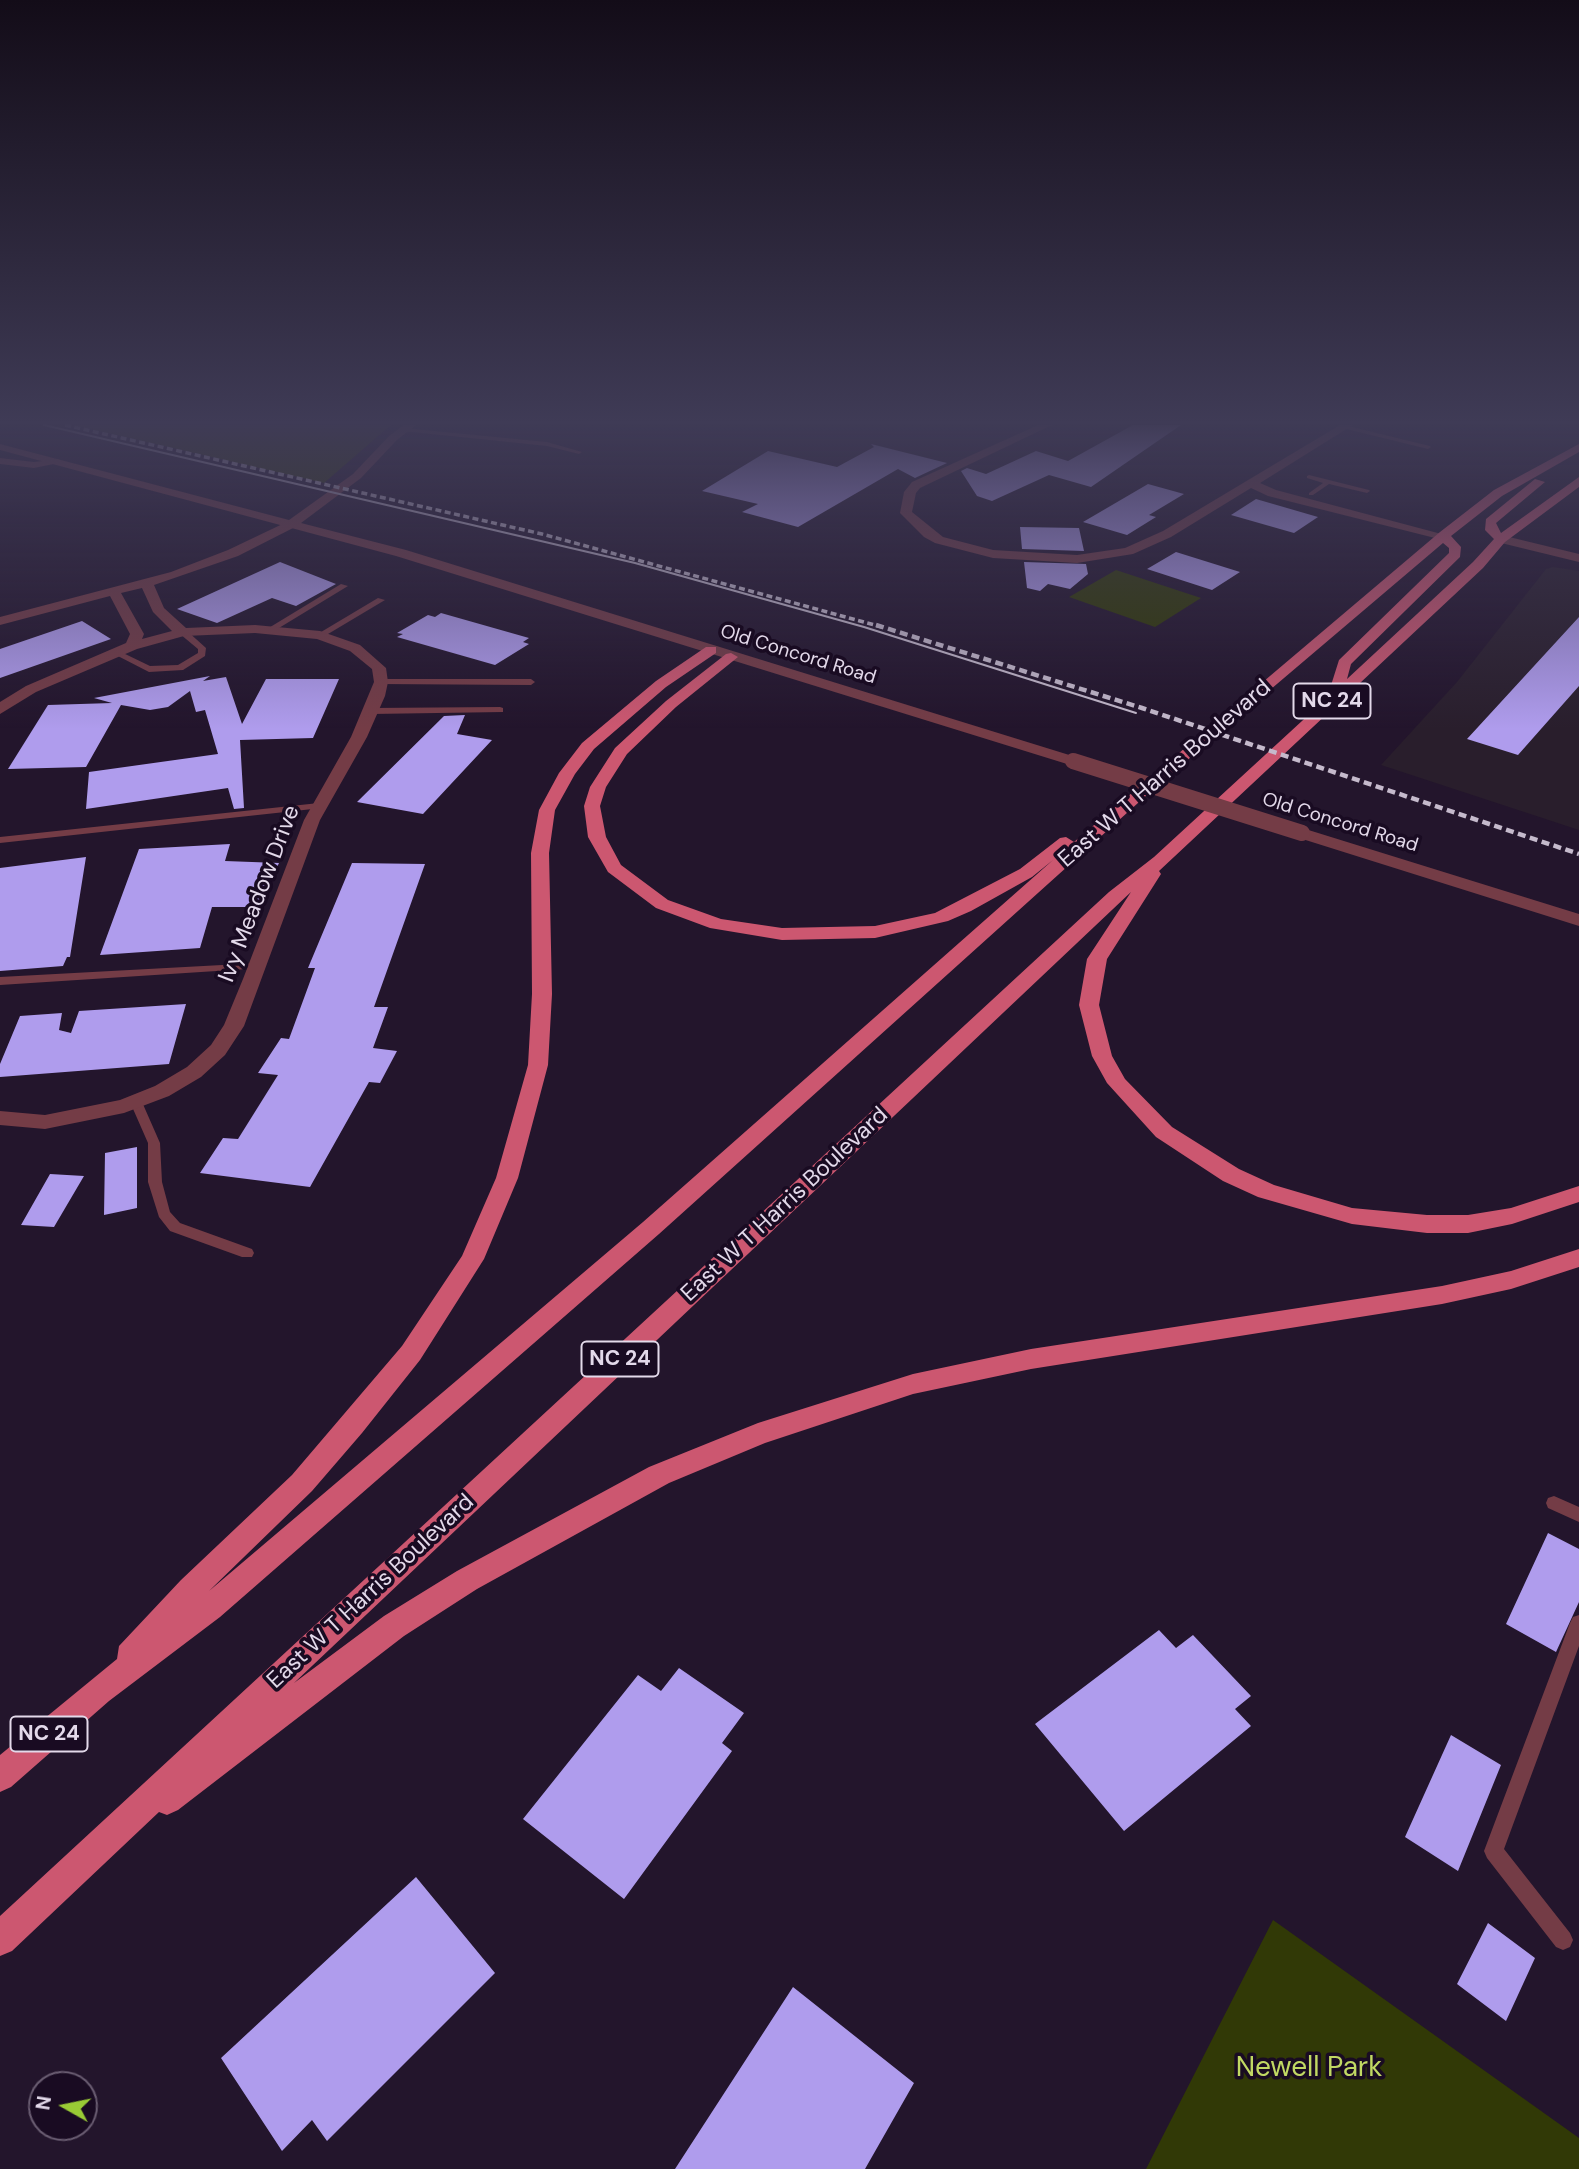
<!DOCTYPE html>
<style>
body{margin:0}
#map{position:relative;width:1579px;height:2169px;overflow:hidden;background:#23152c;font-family:"DM Sans",sans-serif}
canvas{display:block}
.north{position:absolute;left:28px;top:2071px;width:70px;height:70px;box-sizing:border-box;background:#190b22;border:2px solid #6a5d72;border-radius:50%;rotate:279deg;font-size:19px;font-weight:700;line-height:28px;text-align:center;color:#e3d9ea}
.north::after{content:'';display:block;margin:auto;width:24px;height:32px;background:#99cb35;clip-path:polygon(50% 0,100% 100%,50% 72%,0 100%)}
</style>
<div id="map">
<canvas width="1579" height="2169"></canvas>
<div class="north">N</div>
</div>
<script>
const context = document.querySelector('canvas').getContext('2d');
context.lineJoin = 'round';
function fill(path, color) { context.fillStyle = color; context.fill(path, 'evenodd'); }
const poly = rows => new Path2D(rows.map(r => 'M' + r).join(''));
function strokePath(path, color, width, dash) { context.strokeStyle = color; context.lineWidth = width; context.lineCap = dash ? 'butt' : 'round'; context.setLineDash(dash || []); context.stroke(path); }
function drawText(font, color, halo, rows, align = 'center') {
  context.font = font + ' "DM Sans",sans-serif'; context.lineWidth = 7; context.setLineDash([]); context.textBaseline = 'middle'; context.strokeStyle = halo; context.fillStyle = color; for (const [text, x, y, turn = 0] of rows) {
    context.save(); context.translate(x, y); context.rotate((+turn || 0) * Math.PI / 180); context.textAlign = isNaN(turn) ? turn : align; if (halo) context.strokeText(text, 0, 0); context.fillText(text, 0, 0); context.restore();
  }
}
fill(poly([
 [1553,567,1579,571,1579,830,1381,765,1457,682,1546,569]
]), '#291e2c');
fill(poly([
 [74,425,391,425,324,483],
 [1116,570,1201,598,1155,627,1069,597],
 [1273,1920,1579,2138,1579,2169,1146,2169]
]), '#313906');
fill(poly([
 [1133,425,1181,425,1091,487,1049,475,992,501,977,496,961,471,967,468,986,474,1036,451,1068,461],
 [871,444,947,463,915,478,898,469,798,527,742,512,758,504,702,491,768,451,837,467,874,447],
 [1148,484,1184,494,1149,515,1156,517,1127,535,1083,522],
 [1256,499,1318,517,1294,533,1231,515],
 [1020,527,1079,528,1084,551,1022,549],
 [1176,552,1240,572,1212,590,1147,569],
 [280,562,336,584,296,606,272,598,217,623,177,609],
 [1024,562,1086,564,1088,574,1070,589,1048,584,1040,591,1027,588],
 [441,613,529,638,523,642,529,644,495,665,397,637,403,634,397,633,428,615,435,617],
 [1579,617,1579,686,1518,755,1467,739],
 [82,621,111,639,0,678,0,649],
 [210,676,203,681,226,677,242,724,266,679,339,679,313,738,240,740,244,808,234,809,228,788,86,809,89,772,218,754,205,710,196,712,190,691,168,707,150,710,121,705,86,767,8,769,48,705,112,703,94,698],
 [465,715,457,734,492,740,423,814,357,802,444,716],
 [230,844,225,861,279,863,258,907,212,907,200,948,100,955,139,849],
 [86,857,70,957,67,957,63,966,0,971,0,868],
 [352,863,425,864,374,1007,388,1007,373,1048,397,1051,380,1083,369,1082,310,1187,200,1173,223,1138,238,1139,278,1075,258,1073,281,1038,289,1039,315,968,308,968],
 [186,1004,169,1064,0,1077,0,1064,20,1016,62,1013,59,1030,71,1033,79,1011],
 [137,1147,137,1208,104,1215,105,1153],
 [50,1174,84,1176,54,1227,21,1225],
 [1548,1533,1579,1549,1579,1602,1556,1652,1506,1624],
 [1159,1630,1176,1648,1193,1635,1251,1696,1235,1709,1251,1726,1124,1831,1035,1724],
 [679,1668,744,1713,722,1743,732,1751,624,1899,523,1819,638,1675,661,1691],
 [1451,1735,1501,1765,1458,1871,1405,1837],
 [416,1877,495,1973,327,2141,312,2120,282,2151,221,2058],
 [1488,1923,1535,1958,1506,2021,1457,1984],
 [793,1987,914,2083,865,2169,675,2169]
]), '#af9ced');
fill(poly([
 [1344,425,1430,446,1431,447,1428,449,1342,428,1344,425],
 [404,428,547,442,582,452,579,454,547,446,402,431,402,429,404,428],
 [1309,475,1369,490,1370,491,1367,493,1329,484,1313,495,1309,495,1309,493,1323,483,1307,478,1307,476,1309,475],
 [341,584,348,586,274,631,267,629,341,584],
 [378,598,385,600,323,637,316,635,378,598],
 [180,630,186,630,206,648,205,656,183,670,149,672,114,654,121,652,150,666,178,665,198,653,198,649,180,634,180,630],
 [381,679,531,679,535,682,531,685,378,684,378,680,381,679],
 [500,707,503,708,503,712,371,714,367,711,371,708,500,707],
 [319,803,322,804,322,808,0,843,0,837,319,803],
 [259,963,265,966,263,968,0,985,0,977,259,963],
 [136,1098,142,1102,160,1143,162,1182,170,1212,180,1223,252,1249,254,1253,252,1257,242,1257,170,1231,159,1217,148,1182,148,1143,130,1102,136,1098],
 [1554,1496,1579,1507,1579,1522,1548,1508,1546,1503,1548,1498,1554,1496],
 [1579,1615,1579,1646,1504,1849,1570,1933,1573,1940,1570,1947,1563,1950,1556,1947,1487,1858,1484,1851,1570,1623,1573,1617,1579,1615]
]), '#743c46');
fill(poly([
 [1038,425,1052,425,920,488,916,493,912,512,943,537,993,550,1077,555,1125,548,1163,531,1340,425,1353,425,1260,483,1276,490,1449,536,1443,540,1268,496,1251,488,1171,537,1133,554,1077,563,993,558,935,543,924,537,900,513,904,492,912,482,1038,425],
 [0,458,34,462,58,459,64,462,34,468,0,464,0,458],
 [293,519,297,520,297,526,238,556,154,585,164,608,186,628,255,625,320,631,360,645,386,668,388,682,385,696,367,737,320,820,244,1026,225,1055,201,1077,169,1096,124,1113,45,1129,0,1125,0,1111,45,1115,120,1100,155,1086,187,1067,211,1045,224,1025,243,979,304,820,351,737,374,682,372,669,350,651,317,639,255,633,184,636,137,649,36,692,0,714,0,702,26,686,126,643,130,634,110,596,0,625,0,617,171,572,228,550,293,519],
 [142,588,153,612,172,631,142,639,144,634,121,593,142,588],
 [1501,535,1579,554,1579,562,1497,542,1495,539,1501,535]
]), '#743c46');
fill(poly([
 [404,425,416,425,397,440,361,478,301,523,406,550,1079,758,1081,761,1079,764,1067,764,396,556,0,450,0,444,289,520,353,474,389,436,404,425],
 [1302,828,1579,914,1579,926,1296,837,1293,833,1296,829,1302,828]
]), '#743c46');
fill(poly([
 [1579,444,1579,452,1502,496,1451,536,1461,547,1460,557,1351,664,1347,679,1473,562,1494,539,1485,530,1486,519,1535,479,1545,482,1496,523,1501,533,1579,477,1579,487,1505,542,1483,568,1159,871,1161,874,1107,959,1099,1005,1112,1056,1125,1079,1172,1127,1239,1169,1274,1185,1352,1208,1427,1215,1468,1215,1511,1208,1579,1186,1579,1202,1512,1224,1468,1233,1427,1233,1352,1224,1258,1197,1223,1181,1156,1137,1107,1083,1092,1056,1079,1005,1087,959,1131,892,294,1683,384,1616,457,1571,649,1467,758,1423,913,1374,1031,1349,1442,1286,1511,1271,1579,1249,1579,1267,1511,1289,1442,1304,1031,1369,913,1394,765,1443,669,1483,477,1589,404,1636,178,1810,167,1815,159,1812,12,1951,0,1956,0,1916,1109,892,1154,857,1327,698,1339,660,1449,553,1449,548,1443,543,1158,785,659,1234,220,1617,109,1701,11,1787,0,1792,0,1755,117,1659,119,1646,181,1580,292,1475,402,1346,462,1256,496,1178,528,1065,532,994,531,853,539,810,559,773,582,743,656,681,706,647,716,647,716,653,666,687,594,749,575,774,555,810,549,853,552,994,548,1065,518,1178,484,1259,420,1360,362,1433,312,1491,209,1591,643,1222,1053,860,1032,877,971,911,948,921,875,938,782,940,710,928,656,908,608,872,588,837,584,806,590,787,615,748,666,701,726,654,731,653,738,657,676,707,627,754,606,787,600,806,606,837,621,865,668,900,721,919,782,928,875,926,935,913,1020,869,1060,838,1066,837,1074,842,1440,532,1494,490,1579,444]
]), '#cc5770');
strokePath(poly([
 [44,425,635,563,864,627,1136,713]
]), '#c5bacc', 2);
strokePath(poly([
 [65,425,542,534,882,627]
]), '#c5bacc', 3.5, [6, 3.5]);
strokePath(poly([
 [876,625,1142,708,1579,854]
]), '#c5bacc', 4.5, [8, 4.5]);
strokePath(poly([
 [1073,761,1302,833]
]), '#743c46', 16);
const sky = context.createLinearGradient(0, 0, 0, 729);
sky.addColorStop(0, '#130c18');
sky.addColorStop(0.58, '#3f3b56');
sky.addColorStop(1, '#3f3b5600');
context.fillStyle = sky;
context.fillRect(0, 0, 1579, 729);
drawText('19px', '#e3d9ea', '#190b22', [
 ["Old Concord Road",798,655,17],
 ["Old Concord Road",1340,823,17]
]);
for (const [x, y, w] of [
 [1332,701,77],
 [620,1359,77],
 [49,1734,77]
]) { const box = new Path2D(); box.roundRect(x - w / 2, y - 17.5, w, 35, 5); context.fillStyle = '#190b22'; context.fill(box); strokePath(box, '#e3d9ea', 2); }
drawText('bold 21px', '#e3d9ea', null, [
 ["NC 24",1332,701],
 ["NC 24",620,1359],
 ["NC 24",49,1734]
]);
drawText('23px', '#e3d9ea', '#190b22', [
 ["East W T Harris Boulevard",1165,774,-41],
 ["Ivy Meadow Drive",260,894,-69],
 ["East W T Harris Boulevard",785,1205,-43],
 ["East W T Harris Boulevard",371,1592,-43]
]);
drawText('28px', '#c1d863', '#190b22', [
 ["Newell Park",1309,2069]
]);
</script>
